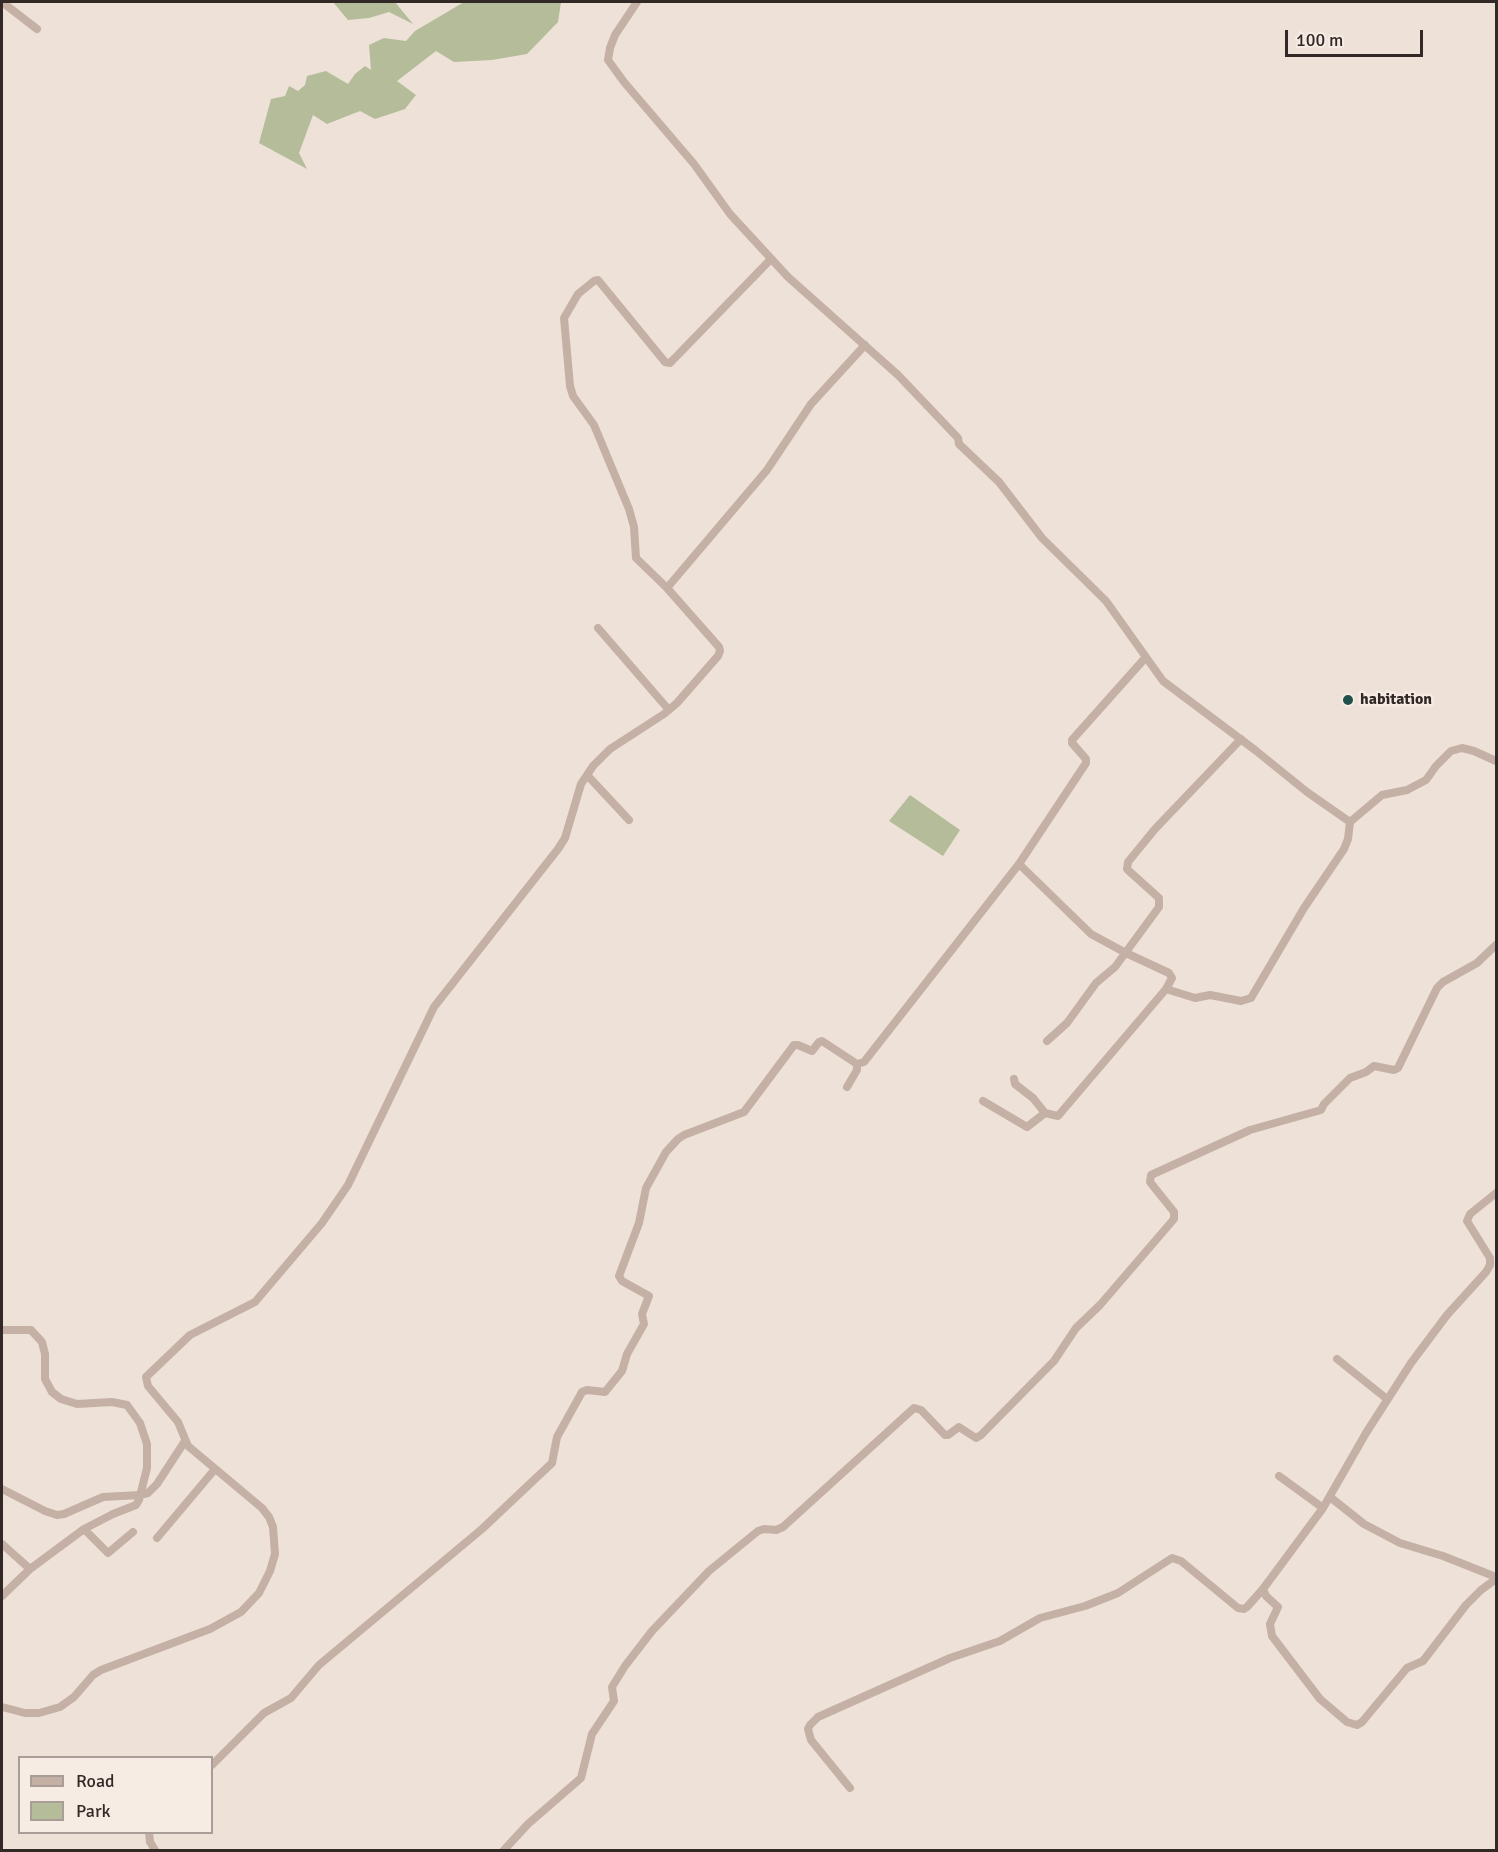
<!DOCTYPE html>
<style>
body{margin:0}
#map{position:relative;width:1498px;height:1852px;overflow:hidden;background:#eee1d8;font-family:Signika,sans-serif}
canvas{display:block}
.frame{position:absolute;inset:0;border:3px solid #322826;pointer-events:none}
.legend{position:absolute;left:18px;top:1756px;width:195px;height:78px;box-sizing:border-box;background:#f7ece3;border:2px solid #a89e97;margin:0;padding:8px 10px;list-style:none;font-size:18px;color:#322826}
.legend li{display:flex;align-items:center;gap:12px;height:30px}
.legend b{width:30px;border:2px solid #a89e97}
.scale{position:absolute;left:1285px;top:30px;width:138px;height:27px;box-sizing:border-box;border:3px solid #322826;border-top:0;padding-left:8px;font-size:18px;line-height:21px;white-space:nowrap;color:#322826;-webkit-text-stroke:4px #f7ece3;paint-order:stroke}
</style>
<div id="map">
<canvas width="1498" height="1852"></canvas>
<div class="frame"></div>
<ul class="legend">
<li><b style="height:8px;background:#c5b0a5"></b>Road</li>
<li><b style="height:16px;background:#b4bc99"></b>Park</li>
</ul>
<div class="scale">100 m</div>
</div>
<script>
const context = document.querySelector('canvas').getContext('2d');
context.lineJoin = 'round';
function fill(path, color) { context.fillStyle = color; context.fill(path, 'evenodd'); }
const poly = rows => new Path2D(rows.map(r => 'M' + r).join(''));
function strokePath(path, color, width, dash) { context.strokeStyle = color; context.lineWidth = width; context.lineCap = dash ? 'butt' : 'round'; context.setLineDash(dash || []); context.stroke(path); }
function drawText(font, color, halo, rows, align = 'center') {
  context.font = font + ' Signika,sans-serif'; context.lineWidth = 5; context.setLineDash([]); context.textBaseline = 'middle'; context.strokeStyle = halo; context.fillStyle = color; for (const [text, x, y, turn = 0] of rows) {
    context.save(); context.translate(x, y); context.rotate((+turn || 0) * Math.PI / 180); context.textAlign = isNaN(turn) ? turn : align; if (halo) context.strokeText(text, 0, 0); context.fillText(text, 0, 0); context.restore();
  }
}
fill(poly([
 [333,2,395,2,413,24,389,12,369,18,348,20],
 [464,2,561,2,558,22,527,54,492,60,454,62,436,51,397,81,416,95,405,109,375,119,360,111,327,124,313,115,299,153,307,169,259,143,271,99,285,96,289,86,298,91,305,85,307,76,326,71,348,84,355,74,365,66,371,70,369,45,384,38,406,41,415,31],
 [910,795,960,830,943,856,889,821]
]), '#b4bc99');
strokePath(poly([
 [2,2,37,29],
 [637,2,615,35,610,48,608,60,624,82,694,164,730,214,788,277,898,375,958,438,959,444,999,482,1042,538,1106,601,1163,681,1255,750,1307,792,1350,822,1382,795,1407,790,1426,780,1436,766,1451,751,1462,748,1474,751,1496,761],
 [667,588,636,558,634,527,629,509,594,425,573,396,570,386,564,318,578,294,594,281,598,280,665,362,670,363,771,259],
 [598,628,669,710],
 [587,775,629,820],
 [1166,989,1195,998,1210,995,1241,1001,1251,998,1304,908,1344,849,1348,839,1350,822],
 [1047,1041,1067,1023,1096,983,1115,967,1159,907,1159,898,1129,871,1127,869,1128,862,1155,829,1241,739],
 [1014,1079,1015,1084,1033,1098,1045,1113],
 [847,1087,857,1070,857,1064],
 [983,1101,1027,1127,1045,1113,1058,1116,1166,989,1172,978,1169,973,1126,953,1091,934,1019,864],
 [2,1330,31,1330,42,1342,45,1354,45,1379,52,1392,61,1399,77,1404,112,1402,127,1405,140,1423,147,1444,147,1468,139,1500,136,1505,113,1514,84,1529,30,1569,2,1544],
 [1337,1359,1387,1399],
 [1279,1476,1323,1508],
 [2,1489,45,1511,57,1515,64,1514,103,1497,140,1495,148,1493,157,1484,185,1441],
 [1330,1497,1364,1524,1400,1543,1443,1556,1496,1577],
 [84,1529,108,1553,133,1532],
 [157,1538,215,1469],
 [1263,1589,1266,1596,1278,1607,1270,1624,1272,1636,1320,1699,1347,1722,1357,1725,1362,1722,1407,1668,1423,1661,1466,1605,1481,1590,1496,1579],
 [2,1596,30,1569],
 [2,1707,25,1713,39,1713,60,1707,74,1697,93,1675,101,1670,210,1629,241,1612,259,1593,270,1571,275,1554,273,1527,269,1517,262,1508,188,1446,178,1422,148,1386,146,1377,190,1335,255,1302,322,1223,348,1185,434,1007,558,849,565,838,581,784,593,766,610,749,664,714,677,703,718,656,720,651,719,647,667,588,767,470,811,404,865,345],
 [212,1765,264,1713,291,1698,319,1665,482,1529,552,1463,557,1437,582,1392,587,1390,605,1392,622,1371,627,1354,644,1324,642,1314,649,1296,622,1281,619,1276,639,1223,646,1188,666,1152,678,1139,684,1135,744,1112,794,1045,798,1045,812,1051,819,1042,822,1041,857,1064,864,1062,1019,864,1086,763,1086,759,1072,743,1072,740,1146,657],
 [850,1788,811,1740,808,1729,810,1725,818,1717,950,1658,1000,1641,1040,1618,1085,1606,1118,1593,1172,1558,1181,1561,1238,1608,1244,1609,1247,1607,1263,1589,1323,1508,1366,1433,1411,1363,1447,1315,1486,1272,1490,1265,1490,1258,1467,1221,1470,1214,1496,1193],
 [149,1832,150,1842,155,1850],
 [504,1850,528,1824,581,1778,592,1734,614,1701,612,1687,625,1666,652,1631,709,1571,758,1531,764,1529,776,1530,783,1527,914,1408,921,1410,945,1435,948,1435,959,1427,976,1438,981,1435,1054,1361,1076,1328,1100,1305,1174,1219,1174,1212,1150,1182,1151,1175,1250,1130,1321,1110,1324,1104,1350,1078,1366,1072,1374,1066,1394,1070,1398,1068,1437,988,1443,982,1477,963,1496,945]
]), '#c5b0a5', 8);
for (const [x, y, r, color] of [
 [1348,700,6,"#1f504d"]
]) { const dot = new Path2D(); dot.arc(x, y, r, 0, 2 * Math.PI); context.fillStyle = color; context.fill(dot); strokePath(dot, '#f7ece3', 2); }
drawText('bold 16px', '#322826', '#f7ece3', [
 ["habitation",1360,700]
], 'left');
</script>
